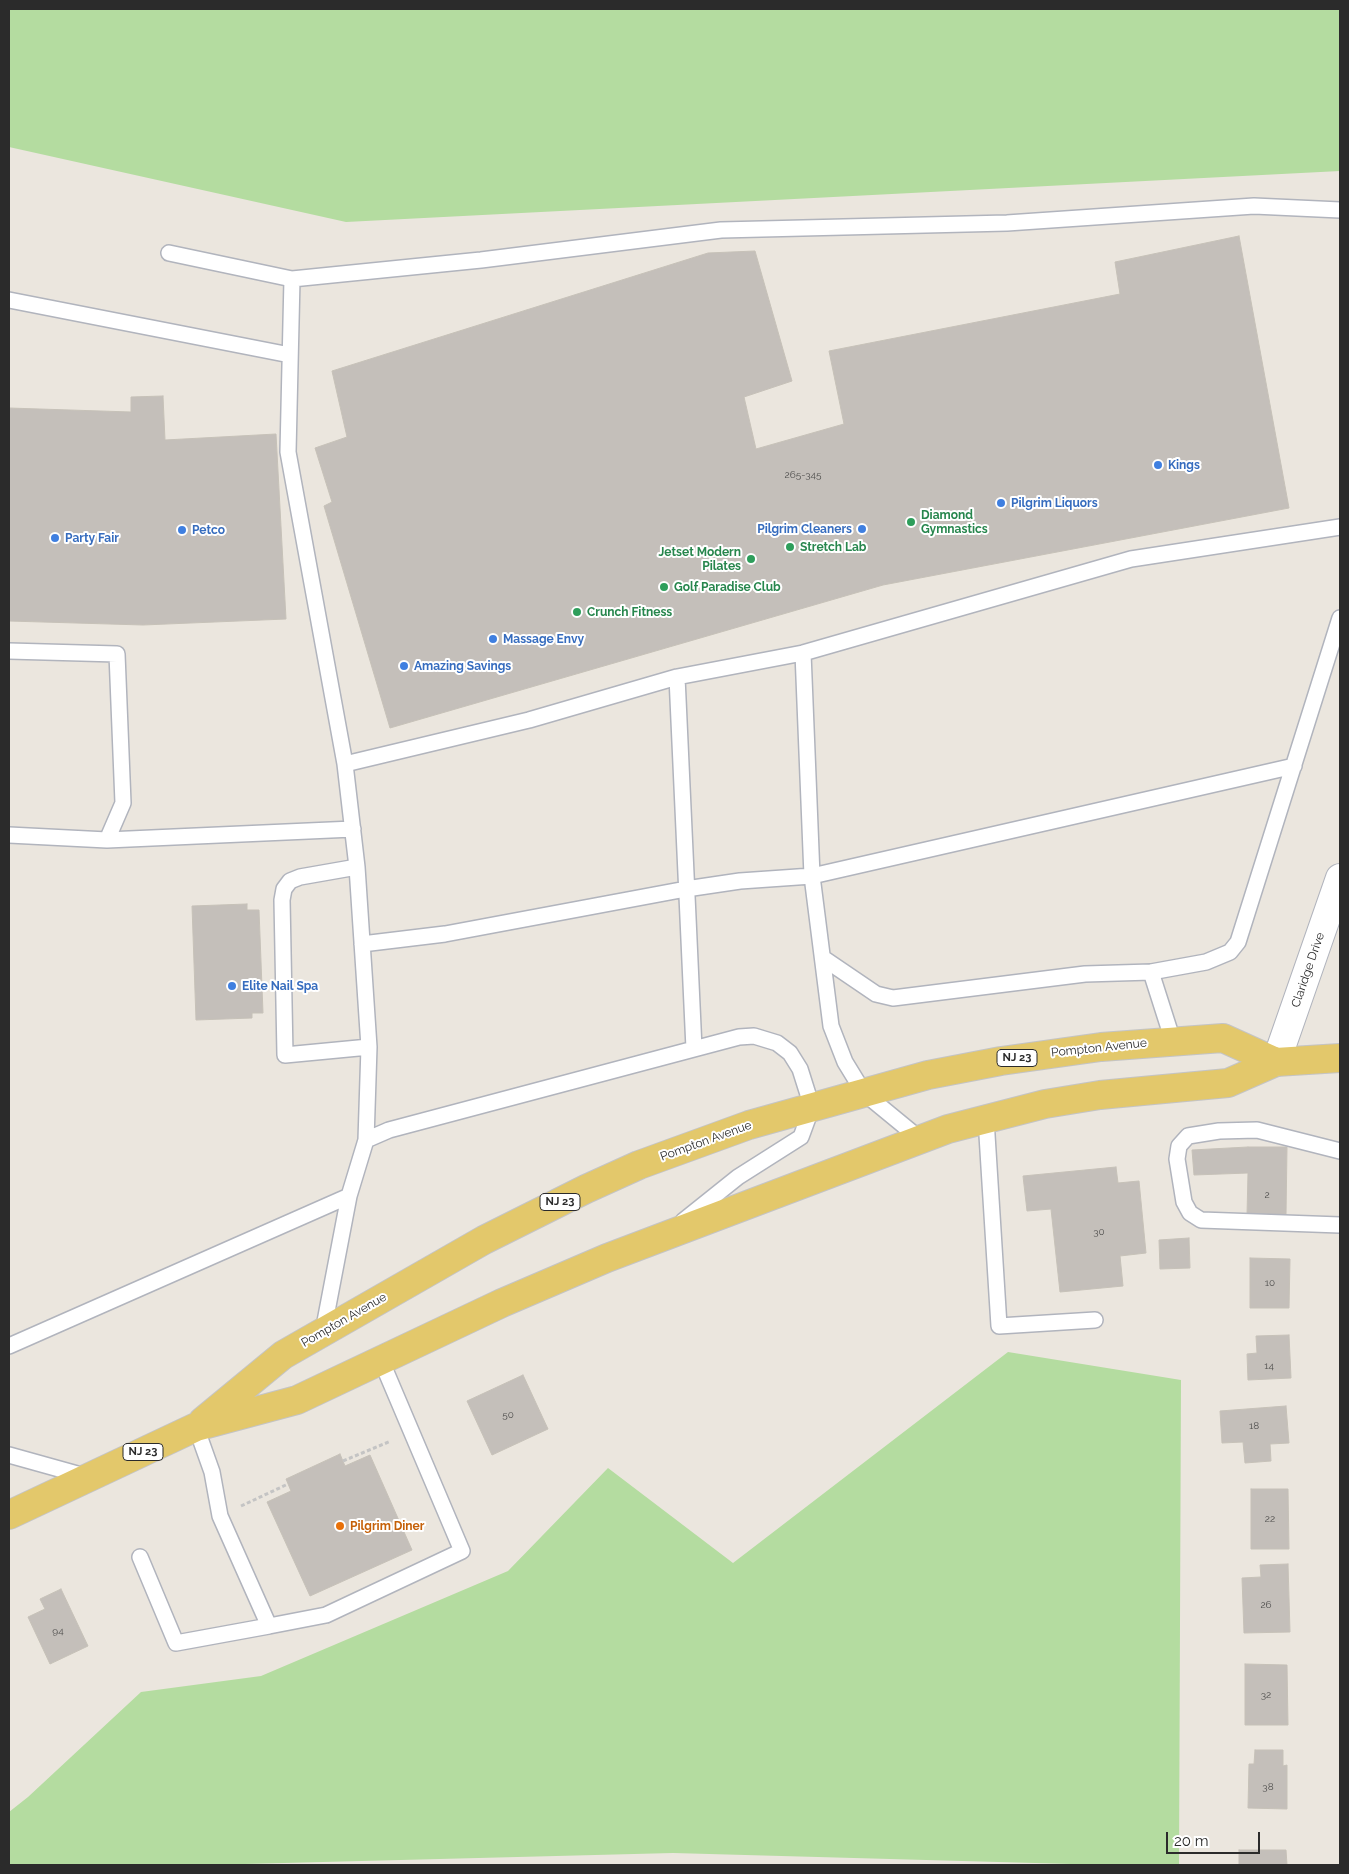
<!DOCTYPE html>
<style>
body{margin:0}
#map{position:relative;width:1349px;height:1874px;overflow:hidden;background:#ebe6de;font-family:Raleway,sans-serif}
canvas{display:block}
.frame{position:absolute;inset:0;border:10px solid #2b2b2b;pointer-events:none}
.scale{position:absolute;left:1166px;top:1832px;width:94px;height:22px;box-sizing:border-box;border:2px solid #2b2b2b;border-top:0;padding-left:6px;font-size:15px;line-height:18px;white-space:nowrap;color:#2b2b2b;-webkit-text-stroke:4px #fff;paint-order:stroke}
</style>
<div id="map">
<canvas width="1349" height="1874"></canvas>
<div class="frame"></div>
<div class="scale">20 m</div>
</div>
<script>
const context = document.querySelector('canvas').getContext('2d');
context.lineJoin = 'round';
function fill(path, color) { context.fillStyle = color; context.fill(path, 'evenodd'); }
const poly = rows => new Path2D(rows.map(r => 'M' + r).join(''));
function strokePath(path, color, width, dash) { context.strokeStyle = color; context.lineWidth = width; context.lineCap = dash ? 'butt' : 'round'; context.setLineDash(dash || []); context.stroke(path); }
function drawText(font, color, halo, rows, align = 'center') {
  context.font = font + ' Raleway,sans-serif'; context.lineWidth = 4; context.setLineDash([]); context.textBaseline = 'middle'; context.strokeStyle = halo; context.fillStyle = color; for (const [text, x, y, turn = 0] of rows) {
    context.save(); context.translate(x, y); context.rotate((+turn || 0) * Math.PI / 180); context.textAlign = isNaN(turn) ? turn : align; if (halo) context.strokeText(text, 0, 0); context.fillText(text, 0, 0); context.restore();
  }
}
fill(poly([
 [9,9,1340,9,1340,171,346,222,9,147],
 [1008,1352,1181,1380,1179,1865,1107,1865,673,1853,206,1865,9,1865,9,1812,28,1797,141,1692,261,1676,508,1571,608,1468,733,1563]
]), '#b4dca0');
const building = poly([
 [1239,236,1289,508,883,585,390,728,324,506,332,502,315,448,347,437,332,371,708,253,755,251,792,381,744,397,756,449,844,424,829,351,1120,294,1115,262,1239,236],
 [163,396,165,440,276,434,286,619,143,625,9,621,9,408,131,412,131,397,163,396],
 [247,904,247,910,259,910,263,1013,252,1013,252,1018,196,1020,192,906,247,904],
 [1248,1147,1287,1147,1286,1215,1247,1215,1248,1173,1194,1175,1192,1150,1248,1147],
 [1116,1167,1118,1183,1139,1181,1146,1253,1120,1256,1123,1286,1060,1292,1051,1209,1027,1211,1023,1176,1116,1167],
 [1189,1238,1190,1268,1160,1269,1159,1240,1189,1238],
 [1250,1258,1290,1259,1289,1308,1250,1308,1250,1258],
 [1289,1335,1291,1378,1248,1380,1247,1354,1257,1353,1256,1336,1289,1335],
 [523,1375,548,1429,492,1455,467,1401,523,1375],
 [1286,1406,1289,1443,1270,1444,1271,1461,1245,1463,1243,1442,1222,1443,1220,1411,1286,1406],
 [340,1454,345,1466,370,1455,412,1550,310,1596,267,1502,291,1491,286,1479,340,1454],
 [1251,1489,1288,1489,1289,1549,1251,1549,1251,1489],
 [1288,1564,1290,1632,1244,1633,1242,1578,1261,1577,1260,1565,1288,1564],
 [61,1589,88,1646,50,1664,28,1617,45,1609,40,1599,61,1589],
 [1245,1664,1287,1665,1288,1725,1245,1725,1245,1664],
 [1255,1750,1283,1750,1283,1766,1287,1765,1287,1809,1248,1808,1249,1764,1254,1764,1255,1750],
 [1239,1850,1286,1850,1287,1865,1239,1865,1239,1850]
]);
fill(building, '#c4bfba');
strokePath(building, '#c6c1b8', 1);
const lane = poly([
 [169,253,292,279],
 [9,300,290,355],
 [9,651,117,654,123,803,107,840],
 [803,653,812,876,831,1026,845,1062,864,1093,920,1139],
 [677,677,694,1049],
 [345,764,529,720,677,677,803,653,1131,559,1340,527],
 [9,835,107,840,353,829],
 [357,867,300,877,290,881,284,889,282,900,285,1055,369,1047],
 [362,944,445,934,686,889,740,881,812,876,1294,766],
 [823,958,876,994,893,998,1085,974,1151,972,1206,962,1230,952,1238,942,1340,618],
 [1151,972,1173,1041],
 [986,1119,999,1326,1095,1320],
 [366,1140,369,1047,357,867,345,764,288,452,292,279,481,260,721,230,1007,223,1254,206,1340,210],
 [1340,1151,1257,1130,1219,1131,1188,1136,1179,1146,1177,1159,1184,1202,1190,1213,1201,1220,1340,1225],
 [323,1332,349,1196,366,1140,389,1130,739,1037,754,1036,777,1043,790,1053,800,1069,812,1107,801,1137,738,1177,683,1221],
 [9,1346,349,1196],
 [196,1427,212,1472,220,1516,269,1626,326,1615,462,1551,381,1360],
 [9,1455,88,1477],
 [140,1557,176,1643,269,1626]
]);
const street = poly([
 [1276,1062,1340,878]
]);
const primary = poly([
 [203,1421,283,1355,484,1240,586,1189,639,1165,749,1125,928,1075,1001,1061,1101,1047,1223,1038,1276,1062],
 [9,1515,196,1427,297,1400,502,1303,607,1258,948,1129,1045,1104,1100,1095,1228,1083,1276,1062,1340,1058]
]);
strokePath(lane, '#b1b4bd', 18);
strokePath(street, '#b1b4bd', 30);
strokePath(primary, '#c4c4c4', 30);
strokePath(poly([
 [343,1461,391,1441],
 [241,1506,288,1484]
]), '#c4c4c4', 3, [4, 2.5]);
strokePath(lane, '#fff', 15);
strokePath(street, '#fff', 28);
strokePath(primary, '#e3c86b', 28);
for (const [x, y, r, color] of [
 [1158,465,5,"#3f7fe0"],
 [1001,503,5,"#3f7fe0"],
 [911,522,5,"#2e9e5b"],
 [862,529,5,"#3f7fe0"],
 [182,530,5,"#3f7fe0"],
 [55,538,5,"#3f7fe0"],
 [790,547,5,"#2e9e5b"],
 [751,559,5,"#2e9e5b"],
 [664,587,5,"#2e9e5b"],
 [577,612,5,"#2e9e5b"],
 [493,639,5,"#3f7fe0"],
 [404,666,5,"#3f7fe0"],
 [232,986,5,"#3f7fe0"],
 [340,1526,5,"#e8710a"]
]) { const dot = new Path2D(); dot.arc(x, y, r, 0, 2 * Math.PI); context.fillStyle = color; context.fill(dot); strokePath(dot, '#fff', 2); }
drawText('10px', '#51504f', null, [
 ["265-345",803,475],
 ["2",1267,1195],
 ["30",1099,1232],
 ["10",1270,1283],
 ["14",1269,1366],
 ["50",508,1415],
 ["18",1254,1426],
 ["22",1270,1519],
 ["26",1266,1605],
 ["94",58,1631],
 ["32",1266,1695],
 ["38",1268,1787]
]);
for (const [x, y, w] of [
 [1017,1058,40],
 [560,1202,40],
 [143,1452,40]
]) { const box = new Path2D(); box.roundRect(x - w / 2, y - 8.5, w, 17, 4); context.fillStyle = '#fff'; context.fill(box); strokePath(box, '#2b2b2b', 1); }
drawText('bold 11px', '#2b2b2b', null, [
 ["NJ 23",1017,1058],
 ["NJ 23",560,1202],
 ["NJ 23",143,1452]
]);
drawText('bold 12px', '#366cbe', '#fff', [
 ["Kings",1168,465],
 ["Pilgrim Liquors",1011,503],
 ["Pilgrim Cleaners",852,529,"right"],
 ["Petco",192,530],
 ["Party Fair",65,538],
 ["Massage Envy",503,639],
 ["Amazing Savings",414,666],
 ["Elite Nail Spa",242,986]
], 'left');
drawText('bold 12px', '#27864d', '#fff', [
 ["Diamond",921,515],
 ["Gymnastics",921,529],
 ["Stretch Lab",800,547],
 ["Jetset Modern",741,552,"right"],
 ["Pilates",741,566,"right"],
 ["Golf Paradise Club",674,587],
 ["Crunch Fitness",587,612]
], 'left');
drawText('12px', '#2b2b2b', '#fff', [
 ["Claridge Drive",1308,970,-71],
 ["Pompton Avenue",1099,1048,-6],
 ["Pompton Avenue",706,1141,-20],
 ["Pompton Avenue",344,1320,-30]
]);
drawText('bold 12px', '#c56008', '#fff', [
 ["Pilgrim Diner",350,1526]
], 'left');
</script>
